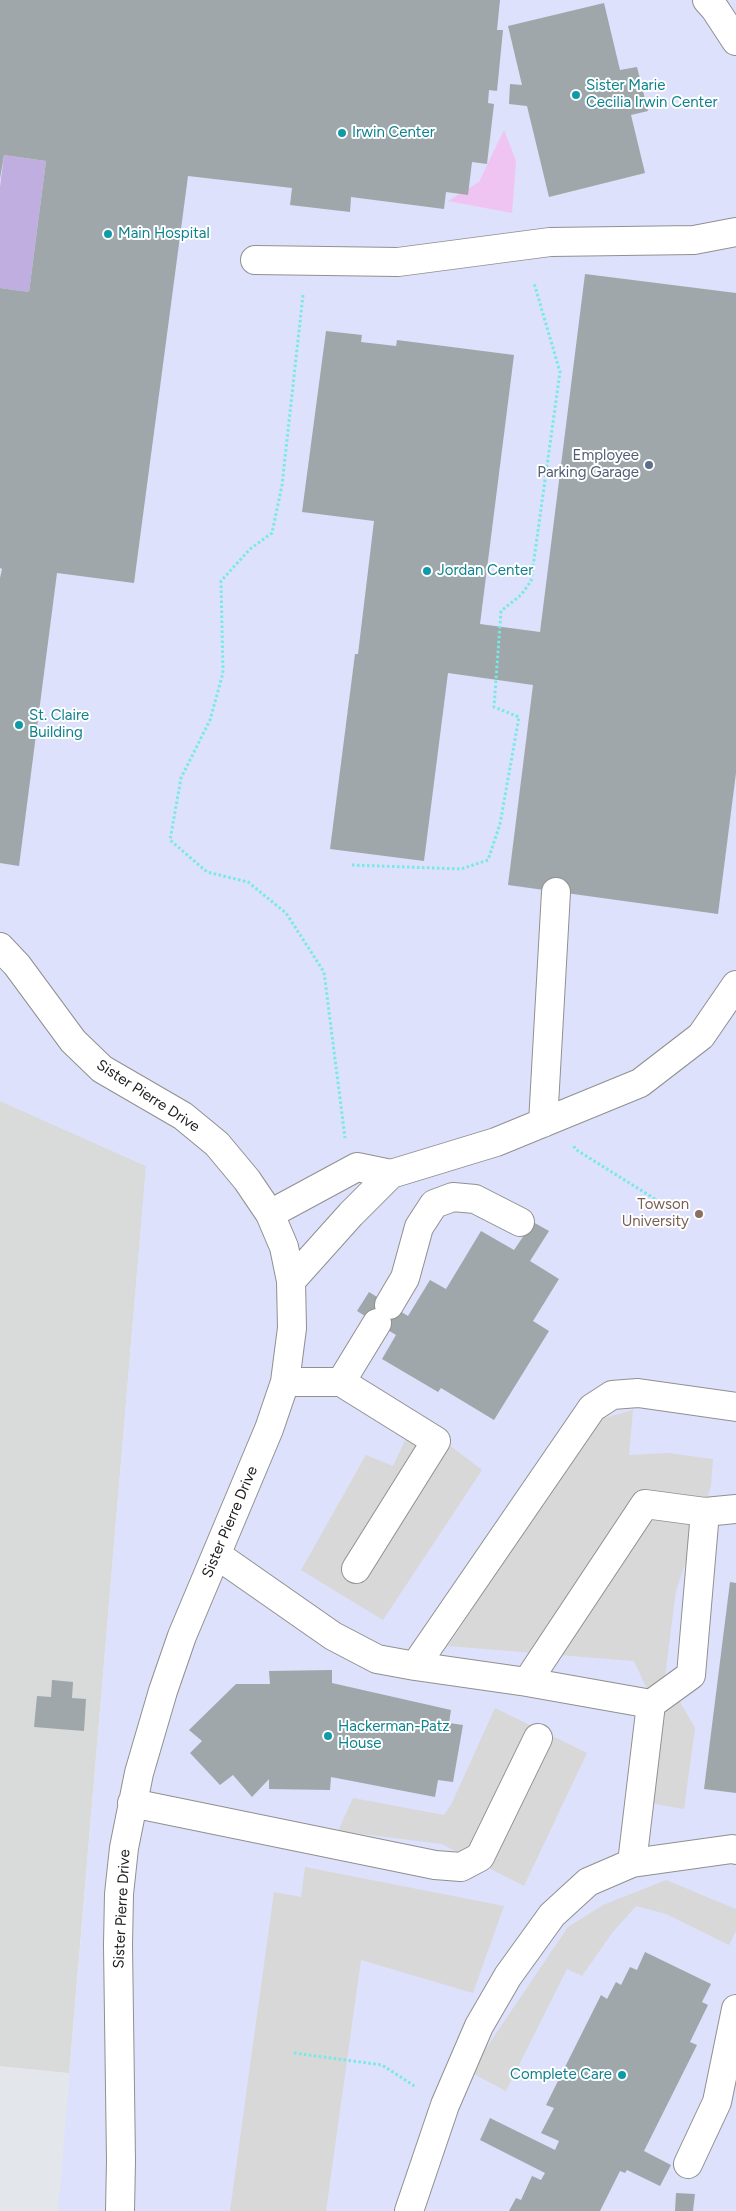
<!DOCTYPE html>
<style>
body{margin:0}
canvas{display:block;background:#e3e7ec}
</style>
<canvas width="736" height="2211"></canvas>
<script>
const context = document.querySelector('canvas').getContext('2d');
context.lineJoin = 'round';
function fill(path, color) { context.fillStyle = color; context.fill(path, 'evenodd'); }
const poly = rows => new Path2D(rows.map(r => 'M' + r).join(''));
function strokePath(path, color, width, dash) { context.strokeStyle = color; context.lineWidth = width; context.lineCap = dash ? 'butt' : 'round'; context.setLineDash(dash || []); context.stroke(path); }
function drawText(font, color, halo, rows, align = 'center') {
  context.font = font + ' Figtree,sans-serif'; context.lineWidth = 4; context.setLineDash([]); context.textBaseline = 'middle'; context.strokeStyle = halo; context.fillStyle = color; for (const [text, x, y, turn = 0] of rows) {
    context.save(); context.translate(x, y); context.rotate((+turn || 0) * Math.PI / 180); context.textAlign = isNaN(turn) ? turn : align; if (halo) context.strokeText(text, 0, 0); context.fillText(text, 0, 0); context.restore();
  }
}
fill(poly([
 [0,1101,146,1166,69,2073,0,2066]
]), '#d9dada');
fill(poly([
 [0,0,736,0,736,2211,58,2211,146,1166,0,1101]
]), '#dde1fb');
fill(poly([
 [4,155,46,161,29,292,0,288,0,187]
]), '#c1aee1');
fill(poly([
 [504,130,516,161,512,213,448,201,479,182]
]), '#f0c4f2');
fill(poly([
 [633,1410,629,1455,668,1453,713,1459,711,1486,676,1591,665,1676,695,1728,684,1809,649,1803,663,1724,634,1661,448,1646,597,1420],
 [415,1419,482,1470,383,1620,301,1570,366,1455,393,1466],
 [495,1708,587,1753,524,1886,442,1844,338,1831,353,1798,444,1815,451,1805],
 [305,1867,504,1906,473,1993,361,1960,326,2211,230,2211,274,1892,301,1897],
 [666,1880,736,1909,736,1931,729,1945,666,1914,636,1906,612,1933,582,1976,567,1969,506,2091,470,2072,568,1927,603,1905]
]), '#d8d8d8');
fill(poly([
 [0,0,500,0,497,30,503,30,497,91,489,90,488,103,494,104,487,164,472,162,468,195,446,192,444,209,351,197,350,212,290,205,292,188,188,176,134,583,57,573,19,866,0,863,0,578,2,569,0,568,0,288,29,292,46,161,4,155,0,179],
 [604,3,620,70,637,67,648,111,631,115,645,173,549,197,527,106,509,104,510,84,522,85,508,26],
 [585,274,736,293,736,773,718,914,508,885,533,685,448,673,424,861,330,849,355,654,358,654,374,521,302,512,326,331,362,335,361,342,396,346,397,340,514,355,480,624,540,632],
 [533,1222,549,1231,530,1261,559,1279,533,1321,549,1331,494,1420,441,1388,438,1392,382,1359,396,1335,357,1311,369,1292,408,1316,430,1280,446,1289,481,1231,514,1250],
 [730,1582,736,1583,736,1793,704,1789],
 [332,1670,332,1683,451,1710,449,1723,463,1725,453,1782,438,1780,435,1797,331,1777,330,1790,269,1789,269,1779,252,1797,233,1775,220,1785,190,1753,202,1741,189,1730,236,1684,270,1684,269,1671],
 [52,1680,73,1682,72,1698,86,1699,84,1731,34,1727,37,1696,51,1697],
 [645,1952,711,1984,702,2002,708,2005,690,2042,697,2045,644,2151,671,2165,660,2186,627,2170,625,2173,620,2171,600,2211,509,2211,516,2198,521,2200,532,2176,541,2180,545,2173,480,2140,490,2118,555,2150,559,2141,541,2133,554,2108,546,2105,601,1995,607,1999,616,1982,621,1985,630,1967,637,1970],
 [676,2193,695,2194,693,2211,675,2211]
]), '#9fa7aa');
const minor = poly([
 [707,0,715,9,736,41],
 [255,260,398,262,550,242,694,240,736,232],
 [0,947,17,965,73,1041,102,1069,183,1116,217,1144,247,1180,270,1214,284,1247,291,1281,292,1328,285,1382,269,1429,182,1636,163,1691,139,1773,124,1848,119,1894,118,1945,121,2161,120,2211],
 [543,1123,556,892],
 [270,1214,357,1167,391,1174,496,1142,640,1083,701,1036,736,985],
 [291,1281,351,1214,391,1174],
 [389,1305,405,1278,419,1227,434,1204,453,1197,475,1199,520,1222],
 [285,1382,341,1382,436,1441,356,1569],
 [341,1382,377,1323],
 [705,1512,736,1509],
 [217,1555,333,1636,377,1659,415,1666,527,1682,651,1704],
 [415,1666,592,1408,612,1395,638,1393,736,1407],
 [527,1682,645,1504,705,1512,691,1675,651,1704,632,1863],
 [132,1803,435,1865,461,1867,480,1857,538,1738],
 [688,2164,717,2102,736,2009],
 [409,2211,445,2105,479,2026,508,1976,552,1915,588,1882,632,1863,732,1849,736,1850]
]);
strokePath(minor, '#909090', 30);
strokePath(poly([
 [303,295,282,485,272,533,250,549,221,581,223,673,210,720,181,778,170,840,207,872,248,882,286,913,324,972,345,1138],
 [352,865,461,869,488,860,500,824,519,717,494,707,501,611,521,595,531,581,560,372,534,283],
 [574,1146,575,1149,655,1199],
 [294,2053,382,2065,416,2087]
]), '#77e9e6', 3, [2.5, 2.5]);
strokePath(minor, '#fff', 28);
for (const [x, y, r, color] of [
 [576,95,5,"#0f9aa8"],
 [342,133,5,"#0f9aa8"],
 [108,234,5,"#0f9aa8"],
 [649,465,5,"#5c6f8a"],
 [427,571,5,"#0f9aa8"],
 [19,725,5,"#0f9aa8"],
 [699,1214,5,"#8d6e63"],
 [328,1736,5,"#0f9aa8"],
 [622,2075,5,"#0f9aa8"]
]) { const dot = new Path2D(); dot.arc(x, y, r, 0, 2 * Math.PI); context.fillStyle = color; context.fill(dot); strokePath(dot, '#fff', 2); }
drawText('15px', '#0d838f', '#fff', [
 ["Sister Marie",586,86],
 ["Cecilia Irwin Center",586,103],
 ["Irwin Center",352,133],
 ["Main Hospital",118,234],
 ["Jordan Center",437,571],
 ["St. Claire",29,716],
 ["Building",29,733],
 ["Hackerman-Patz",338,1727],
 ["House",338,1744],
 ["Complete Care",612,2075,"right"]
], 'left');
drawText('15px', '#4e5e75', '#fff', [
 ["Employee",639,456],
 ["Parking Garage",639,473]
], 'right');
drawText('15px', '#1c1c1c', '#fff', [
 ["Sister Pierre Drive",148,1096,33],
 ["Sister Pierre Drive",230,1522,-67],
 ["Sister Pierre Drive",122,1909,-87]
]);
drawText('15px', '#785e54', '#fff', [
 ["Towson",689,1205],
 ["University",689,1222]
], 'right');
</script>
